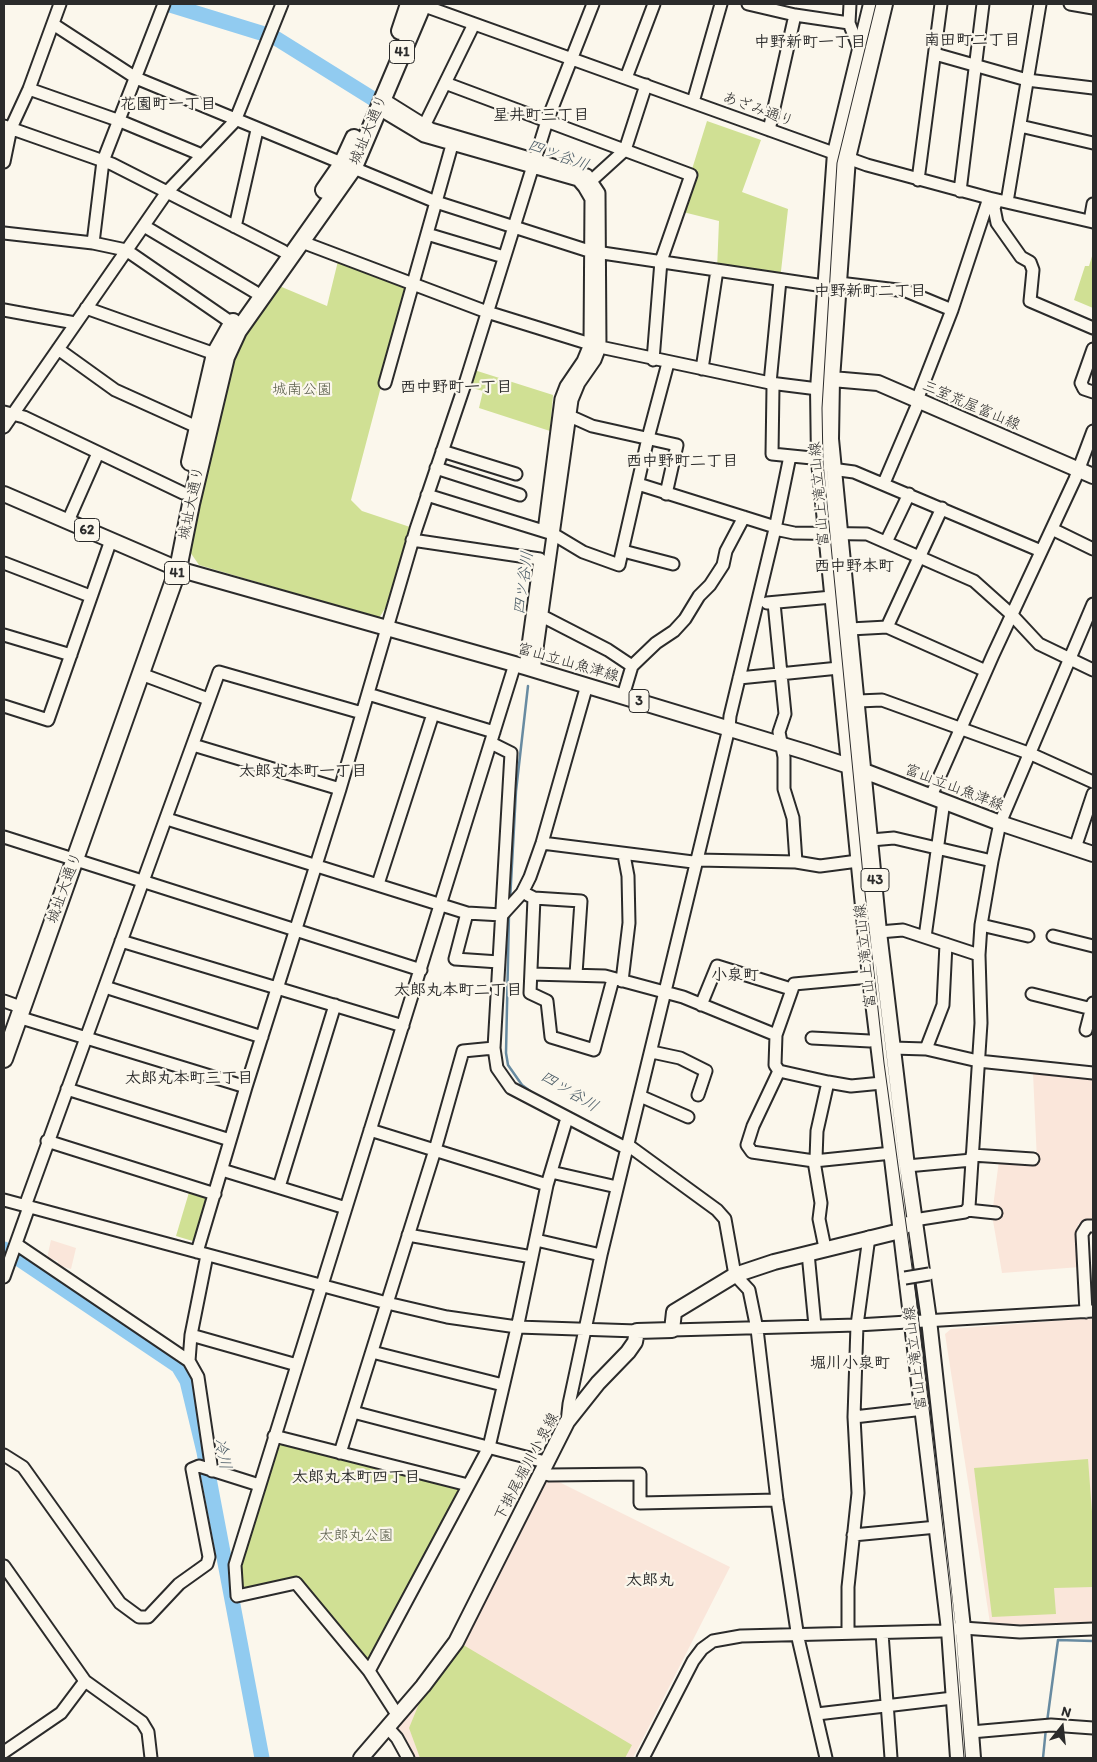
<!DOCTYPE html>
<meta charset="utf-8">
<style>
body{margin:0}
#map{position:relative;width:1097px;height:1762px;overflow:hidden;background:#fbf7ec;font-family:Itim,sans-serif}
canvas{display:block}
.frame{position:absolute;inset:0;border:5px solid #2b2b2b;pointer-events:none}
.north{position:absolute;left:1037px;top:1702px;width:50px;height:50px;-webkit-text-stroke:4px #fbf7ec;paint-order:stroke;rotate:16deg;font-size:14px;font-weight:700;line-height:20px;text-align:center;color:#2b2b2b}
.north::after{content:'';display:block;margin:auto;width:18px;height:22px;background:#2b2b2b;clip-path:polygon(50% 0,100% 100%,50% 72%,0 100%)}
</style>
<div id="map">
<canvas width="1097" height="1762"></canvas>
<div class="frame"></div>
<div class="north">N</div>
</div>
<script>
const context = document.querySelector('canvas').getContext('2d');
context.lineJoin = 'round';
function fill(path, color) { context.fillStyle = color; context.fill(path, 'evenodd'); }
const poly = rows => new Path2D(rows.map(r => 'M' + r).join(''));
function strokePath(path, color, width, dash) { context.strokeStyle = color; context.lineWidth = width; context.lineCap = dash ? 'butt' : 'round'; context.setLineDash(dash || []); context.stroke(path); }
function drawText(font, color, halo, rows, align = 'center') {
  context.font = font + ' Itim,"Klee One",sans-serif'; context.lineWidth = 4.5; context.setLineDash([]); context.textBaseline = 'middle'; context.strokeStyle = halo; context.fillStyle = color; for (const [text, x, y, turn = 0] of rows) {
    context.save(); context.translate(x, y); context.rotate((+turn || 0) * Math.PI / 180); context.textAlign = isNaN(turn) ? turn : align; if (halo) context.strokeText(text, 0, 0); context.fillText(text, 0, 0); context.restore();
  }
}
fill(poly([
 [1033,1073,1093,1078,1093,1223,1078,1224,1080,1267,1002,1273,992,1215,999,1160,1037,1161],
 [51,1240,76,1248,71,1269,57,1265,58,1261,47,1258],
 [1093,1318,1093,1626,1055,1627,990,1623,945,1334,951,1329],
 [545,1475,730,1567,633,1758,411,1758,396,1727,435,1680]
]), '#fae6da');
fill(poly([
 [707,121,761,140,742,192,788,209,780,280,717,270,719,221,679,211],
 [1093,253,1093,308,1074,300,1085,266,1089,266],
 [338,261,406,284,407,288,351,500,362,511,416,529,398,588,379,618,199,565,190,552,232,359,243,333,277,285,327,306],
 [471,369,553,395,550,431,479,408,483,391,465,386],
 [190,1189,209,1195,196,1242,176,1236],
 [278,1443,460,1487,462,1490,369,1661,360,1649,340,1634,297,1577,242,1589,242,1566],
 [1088,1459,1093,1525,1093,1587,1054,1588,1056,1614,992,1617,974,1468],
 [460,1643,632,1745,625,1758,420,1758,409,1728,423,1694]
]), '#d0e094');
strokePath(poly([
 [510,901,516,791,528,686],
 [509,914,506,1053,508,1065,522,1085,537,1096],
 [1047,1722,1058,1640,1093,1641],
 [1043,1758,1046,1728]
]), '#688ba1', 2.5);
strokePath(poly([
 [167,4,274,37,391,110],
 [4,1249,178,1366,187,1381,204,1452,262,1758]
]), '#91cbf0', 15);
const minor = poly([
 [419,4,867,165,989,198,1093,222],
 [748,4,795,15,849,23],
 [850,4,849,23,860,51],
 [1070,4,1093,8],
 [53,24,136,78,436,202,589,251,824,286],
 [935,54,1027,80,1093,88],
 [626,78,654,4],
 [445,83,691,175,661,261,653,360],
 [29,89,120,121,202,155],
 [383,99,431,129,587,175,599,193,600,347,595,360,579,383,572,400,534,670],
 [693,102,721,4],
 [379,109,424,136,578,180,584,187,591,199,590,344,583,361,566,386,561,399,544,531],
 [4,126,112,164,283,251],
 [424,126,474,24],
 [1020,126,1093,143],
 [769,130,795,15],
 [4,162,11,128,29,89,60,4],
 [592,180,625,150,646,85],
 [918,180,941,4],
 [960,191,983,4],
 [997,200,994,208,997,223,1021,257,1030,262,1033,270,1030,301,1093,328],
 [1007,202,1040,4],
 [1090,221,1093,204],
 [144,226,255,292],
 [235,227,257,130],
 [4,233,93,243,126,250,232,323],
 [427,234,504,257],
 [302,242,487,312,600,347,770,383,818,389],
 [93,243,103,161,164,4],
 [780,280,770,383,773,387,772,454,812,458,839,470,854,472,1041,551],
 [839,283,906,291,952,310],
 [86,308,215,354],
 [4,310,75,323],
 [58,349,115,390,197,427],
 [1093,349,1081,383,1084,389,1093,392],
 [702,369,717,270],
 [385,383,452,145],
 [917,400,952,310,989,198],
 [4,412,24,417,183,493],
 [563,413,592,426,677,445,666,494],
 [4,427,167,192,235,121,282,4],
 [442,451,516,474],
 [436,468,520,495],
 [884,483,919,401],
 [638,484,772,526,775,529,794,533,867,534,974,581,1012,615,1039,644,1093,670],
 [427,495,553,534,583,552,619,565,648,438,668,363],
 [68,521,98,453],
 [1052,529,1093,549],
 [412,540,540,559,525,667],
 [886,542,909,494],
 [623,551,673,564],
 [4,563,90,596],
 [767,603,832,597],
 [542,616,608,650,632,666],
 [887,627,942,508],
 [850,629,887,627,986,671],
 [4,635,71,655],
 [141,674,208,699],
 [739,678,839,668],
 [368,694,494,732],
 [623,696,632,666,656,643,674,631,685,619,699,596,710,585,723,565,726,551,744,517],
 [858,701,882,700,1031,754,1093,782],
 [4,706,48,720,111,540],
 [491,743,511,753,494,1048,497,1068,511,1088,622,1146,632,1148,717,1210,725,1219,735,1275,749,1290,757,1329,777,1500,798,1638,826,1758],
 [193,745,340,789],
 [931,796,993,655,1075,479,1093,431],
 [167,819,467,913,502,915,522,893,530,877,542,843,587,685],
 [4,837,421,970],
 [871,840,894,838,992,861],
 [542,843,693,862,697,860,796,862,793,818,784,789,784,757,779,732,785,714,774,603],
 [1075,848,1093,794],
 [796,862,820,866,858,861],
 [378,884,433,714],
 [528,895,534,898,581,901,576,974],
 [534,898,530,993,547,1001,551,1037,594,1050,613,979],
 [467,913,455,959,499,962],
 [981,925,1028,936],
 [879,932,903,930,979,955],
 [1053,936,1093,946],
 [925,937,944,801],
 [121,941,403,1026],
 [531,974,605,976,683,997,776,1035],
 [870,977,794,984,776,1035,775,1065,779,1071,828,1082,851,1086,882,1083],
 [622,981,629,923,628,876,624,855],
 [105,987,262,1037],
 [1032,994,1092,1009],
 [4,1001,15,1005],
 [701,1005,717,966,791,989],
 [18,1017,246,1087],
 [1086,1030,1093,1003],
 [812,1038,870,1041],
 [892,1048,926,1049,978,1061,1093,1073],
 [926,1049,943,1005,946,944],
 [652,1052,680,1058,706,1071,698,1095],
 [779,1071,753,1126,747,1145,752,1152,814,1161,892,1153],
 [67,1089,230,1140],
 [640,1096,688,1117],
 [370,1130,547,1185],
 [47,1141,215,1194],
 [972,1155,1033,1159],
 [816,1159,817,1131,828,1082],
 [814,1161,821,1203,819,1219,825,1248],
 [907,1166,972,1160],
 [222,1170,346,1208],
 [551,1172,617,1187],
 [279,1187,335,1005],
 [4,1200,387,1303,447,1317,517,1327,637,1331],
 [25,1206,219,672,362,713],
 [967,1210,996,1213],
 [914,1220,965,1212,969,1207,981,1023,979,955,981,925,992,861,1000,823,1093,604],
 [408,1235,532,1257],
 [536,1240,601,1255],
 [16,1244,189,1361,198,1377,212,1471],
 [197,1252,246,1087,340,789,416,529,465,384,547,121,593,4],
 [808,1253,815,1326],
 [4,1277,29,1207],
 [1086,1312,1082,1234,1087,1226,1093,1226],
 [672,1330,857,1325,1093,1311],
 [191,1335,297,1365],
 [372,1352,503,1385],
 [189,1361,191,1335,207,1255],
 [353,1412,545,1462],
 [854,1417,924,1409],
 [567,1422,569,1404,601,1255,729,728,730,716,775,529,790,456],
 [274,1436,468,1485],
 [340,1453,435,1150,463,1051,494,1048],
 [4,1455,23,1467,120,1603,139,1617,148,1617,179,1584,207,1564,209,1557,192,1469,199,1466,259,1485],
 [540,1473,549,1475,640,1474,640,1503,777,1500],
 [853,1535,937,1527],
 [4,1566,85,1681,142,1722,148,1732,151,1758],
 [848,1633,848,1587,858,1493,854,1417,857,1325,869,1237],
 [882,1633,891,1758],
 [369,1671,489,1447,519,1319,547,1185,567,1118],
 [817,1714,953,1698],
 [398,1716,369,1671,296,1583,237,1596,235,1565,515,664],
 [388,1728,397,1738,408,1758],
 [971,1732,1051,1725,1093,1728],
 [4,1752,61,1713,85,1681],
 [643,1758,693,1661,702,1649,713,1641,741,1636,942,1631,963,1628,1020,1632,1093,1629]
]);
const major = poly([
 [871,4,835,153,818,389,819,461,870,977,949,1630,958,1758],
 [885,4,848,158,832,379,831,439,879,932,907,1166,929,1320,963,1628,973,1758],
 [832,379,878,383,1093,476],
 [4,494,178,569,525,667,806,752,864,771,1000,823,1093,854],
 [361,1758,423,1686,456,1642,567,1422,598,1383,628,1352,635,1342,637,1331,672,1330,674,1312,735,1275,774,1262,896,1232,908,1224]
]);
const highway = poly([
 [400,31,409,4],
 [324,190,342,164,354,138],
 [190,462,215,354,233,322],
 [4,1059,178,569,191,504,226,357,238,331,354,167,423,4]
]);
strokePath(minor, '#2b2b2b', 15);
strokePath(major, '#2b2b2b', 18);
strokePath(highway, '#2b2b2b', 20);
strokePath(minor, '#fbf7ec', 11);
strokePath(major, '#fbf7ec', 14);
strokePath(highway, '#fbf7ec', 16);
strokePath(poly([
 [876,4,837,163,822,408,823,463,863,875,884,1063,916,1297,951,1597,964,1758]
]), '#2b2b2b', 1);
const minorBridge = poly([
 [905,1278,929,1274]
]);
strokePath(minorBridge, '#2b2b2b', 15, []);
strokePath(minorBridge, '#fbf7ec', 11);
for (const [x, y, w] of [
 [402,52,25],
 [87,530,25],
 [177,573,25],
 [639,701,20],
 [875,880,28]
]) { const box = new Path2D(); box.roundRect(x - w / 2, y - 11.5, w, 23, 4); context.fillStyle = '#fbf7ec'; context.fill(box); strokePath(box, '#2b2b2b', 1); }
drawText('bold 14px', '#2b2b2b', null, [
 ["41",402,52],
 ["62",87,530],
 ["41",177,573],
 ["3",639,701],
 ["43",875,880]
]);
drawText('15px', '#2b2b2b', '#fbf7ec', [
 ["あざみ通り",758,110,20],
 ["城址大通り",369,130,-67],
 ["三室荒屋富山線",971,406,23],
 ["富山上滝立山線",820,494,-95],
 ["城址大通り",192,503,-78],
 ["富山立山魚津線",568,663,16],
 ["富山立山魚津線",954,788,21],
 ["城址大通り",65,888,-70],
 ["富山上滝立山線",866,956,-96],
 ["富山上滝立山線",916,1358,-97],
 ["下掛尾堀川小泉線",527,1467,-62]
]);
drawText('15px', '#545845', '#fbf7ec', [
 ["城南公園",302,390],
 ["太郎丸公園",356,1536]
]);
drawText('bold 16px', '#2b2b2b', '#fbf7ec', [
 ["南田町二丁目",972,41],
 ["中野新町一丁目",810,43],
 ["花園町一丁目",168,105],
 ["星井町三丁目",541,116],
 ["中野新町二丁目",870,292],
 ["西中野町一丁目",456,388],
 ["西中野町二丁目",682,462],
 ["西中野本町",854,567],
 ["太郎丸本町一丁目",303,772],
 ["小泉町",735,976],
 ["太郎丸本町二丁目",458,991],
 ["太郎丸本町三丁目",189,1079],
 ["堀川小泉町",850,1364],
 ["太郎丸本町四丁目",356,1478],
 ["太郎丸",650,1581]
]);
drawText('italic 16px', '#4a5b66', '#fbf7ec', [
 ["四ツ谷川",558,156,20],
 ["四ツ谷川",524,583,-82],
 ["四ツ谷川",569,1092,31],
 ["冷川",222,1454,78]
]);
</script>
